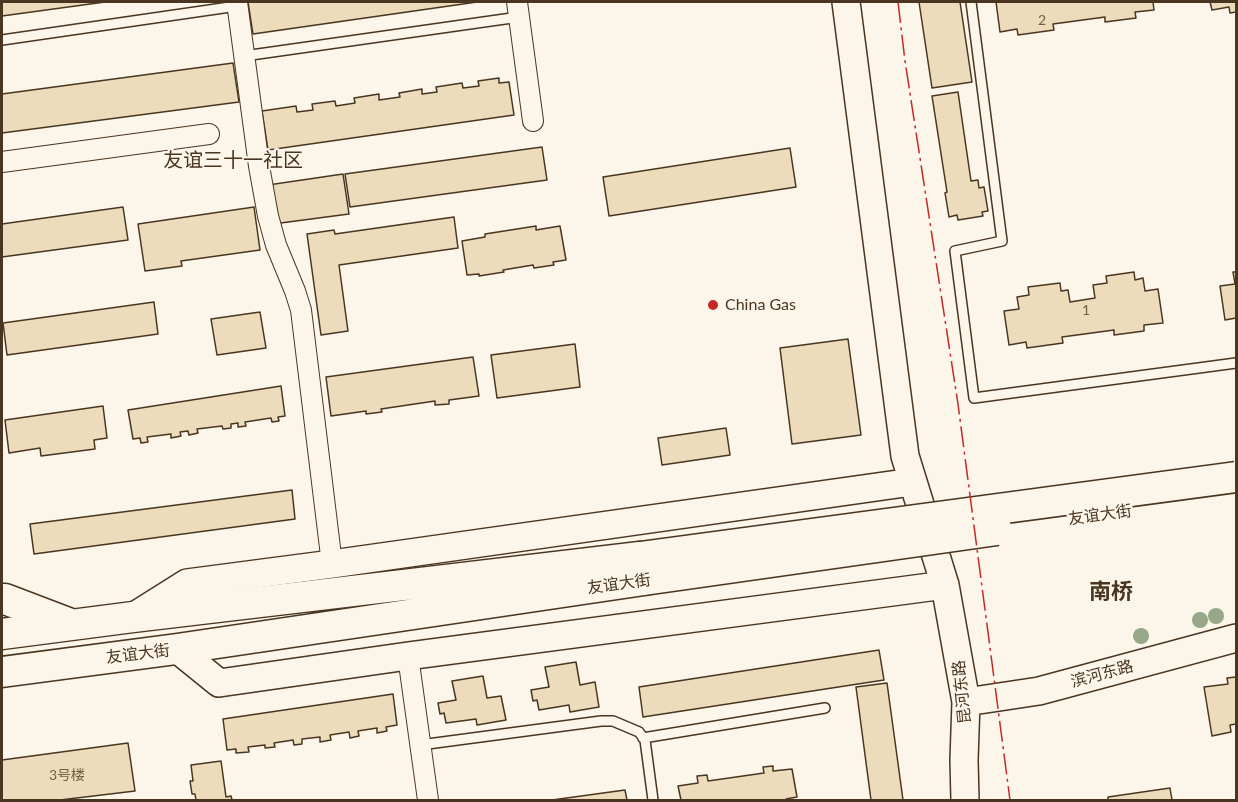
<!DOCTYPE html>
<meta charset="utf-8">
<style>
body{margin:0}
#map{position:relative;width:1238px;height:802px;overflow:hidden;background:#fbf6e9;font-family:Lato,sans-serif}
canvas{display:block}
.frame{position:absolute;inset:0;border:3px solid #4a3520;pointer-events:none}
</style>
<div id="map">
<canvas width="1238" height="802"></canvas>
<div class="frame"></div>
</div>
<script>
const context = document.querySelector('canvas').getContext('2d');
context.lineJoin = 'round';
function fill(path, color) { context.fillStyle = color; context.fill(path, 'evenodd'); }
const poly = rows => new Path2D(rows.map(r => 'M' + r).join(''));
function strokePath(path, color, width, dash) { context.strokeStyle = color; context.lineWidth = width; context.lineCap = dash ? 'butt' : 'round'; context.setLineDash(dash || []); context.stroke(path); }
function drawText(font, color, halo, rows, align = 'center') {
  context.font = font + ' Lato,"Noto Sans SC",sans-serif'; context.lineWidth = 4.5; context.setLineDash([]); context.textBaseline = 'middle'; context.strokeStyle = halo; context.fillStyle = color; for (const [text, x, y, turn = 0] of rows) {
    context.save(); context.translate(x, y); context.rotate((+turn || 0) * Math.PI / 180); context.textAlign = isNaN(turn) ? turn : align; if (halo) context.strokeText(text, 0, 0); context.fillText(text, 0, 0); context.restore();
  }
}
const building = poly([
 [2,2,105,2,2,16,2,2],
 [248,2,477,2,253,34,248,2],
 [919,2,960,2,972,82,932,88,919,2],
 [996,2,1153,2,1154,10,1135,12,1136,18,1105,22,1105,17,1053,24,1054,30,1018,35,1017,29,1000,32,996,2],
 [1210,2,1236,2,1236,12,1230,13,1229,7,1212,10,1210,2],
 [233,63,239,102,2,133,2,94,233,63],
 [499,78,499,83,509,82,514,115,268,150,262,111,296,106,297,112,313,110,312,104,335,101,336,106,355,103,354,98,379,94,379,100,400,97,399,93,422,89,422,94,437,92,436,87,462,83,463,88,479,86,478,81,499,78],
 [958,92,971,181,978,180,979,188,984,187,988,211,982,212,983,216,958,220,957,215,949,217,945,193,947,192,932,96,958,92],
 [542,147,547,180,350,207,345,174,542,147],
 [790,148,796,187,609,216,603,177,790,148],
 [343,174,349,214,273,224,268,185,343,174],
 [123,207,128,240,2,257,2,224,123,207],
 [254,207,260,250,181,261,182,266,145,271,138,224,254,207],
 [454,217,458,248,339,265,348,331,321,335,307,234,334,230,335,234,454,217],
 [536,226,536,230,560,226,566,260,553,262,554,265,534,268,533,265,503,270,504,272,479,276,479,274,467,275,462,241,485,237,485,234,536,226],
 [1134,272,1135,280,1143,278,1145,291,1158,289,1163,323,1144,325,1144,331,1114,335,1114,330,1062,337,1063,343,1027,348,1026,342,1009,345,1004,311,1019,309,1017,297,1029,295,1028,287,1060,283,1061,291,1068,290,1070,302,1095,298,1093,285,1107,283,1106,276,1134,272],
 [1233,272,1236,272,1236,318,1225,320,1220,286,1235,284,1233,272],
 [154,302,158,334,7,355,3,323,154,302],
 [260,312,266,348,217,355,211,319,260,312],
 [848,339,861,435,792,444,780,348,848,339],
 [575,344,580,387,497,398,491,355,575,344],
 [473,357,479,396,449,400,449,404,435,405,435,401,381,409,382,412,366,414,366,411,331,416,326,377,473,357],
 [281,386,285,416,278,417,279,421,272,422,271,418,245,422,246,426,238,427,238,423,231,424,231,428,223,429,222,426,197,429,198,433,189,435,188,431,180,432,181,436,171,438,171,434,147,437,148,442,141,443,140,438,133,439,128,410,281,386],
 [103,406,107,438,94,440,95,449,41,456,40,448,9,453,5,420,103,406],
 [726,428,730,455,662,465,658,438,726,428],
 [292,490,295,519,34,554,30,524,292,490],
 [879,650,884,680,643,717,639,687,879,650],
 [576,662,580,685,595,682,599,707,570,712,569,705,539,710,537,700,533,701,531,690,549,687,545,667,576,662],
 [483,676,487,698,501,696,506,720,477,725,476,719,446,723,444,713,440,714,438,703,456,700,452,681,483,676],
 [1236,677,1236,724,1230,725,1231,732,1212,736,1204,687,1228,684,1227,678,1236,677],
 [887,683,903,800,871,800,856,687,887,683],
 [393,694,397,725,386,727,387,731,377,733,377,728,358,731,359,736,350,738,349,732,330,735,331,740,320,742,320,737,302,739,302,744,294,745,293,740,274,743,275,747,265,748,265,745,248,747,249,752,236,753,236,749,227,750,223,719,393,694],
 [128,743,135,791,60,800,2,800,2,760,128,743],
 [221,761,226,797,231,796,232,800,196,800,195,794,192,794,190,781,193,781,191,765,221,761],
 [773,766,773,771,792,769,797,797,786,799,786,800,681,800,678,786,698,783,697,776,707,775,708,781,764,773,763,767,773,766],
 [1170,788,1172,800,1108,800,1108,797,1170,788],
 [625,790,627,800,552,800,625,790]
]);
fill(building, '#ecdcbc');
strokePath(building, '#4a3520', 1.5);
const lane = poly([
 [971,2,1002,241,955,251,974,398,1236,363],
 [2,40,237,6],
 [244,56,519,17],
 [643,738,825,708],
 [420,745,601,721,613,721,639,732,645,740,653,800]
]);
const street = poly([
 [237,2,259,166,268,216,276,245,295,291,301,310,332,564],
 [517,2,533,121],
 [2,162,209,134],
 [408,656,428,800]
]);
const secondary = poly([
 [846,2,905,456,945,585,966,702,964,760,965,800],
 [133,617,187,583,332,564,912,482],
 [177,649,219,683,408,656,945,585],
 [966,702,1039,691,1236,638]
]);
const primary = poly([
 [2,599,5,599,68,623],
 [2,634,133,617,640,557],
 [2,672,177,649,644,580]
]);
strokePath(lane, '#4a3520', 12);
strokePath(street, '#4a3520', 22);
strokePath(secondary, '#4a3520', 30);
strokePath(primary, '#4a3520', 33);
strokePath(lane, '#fbf6e9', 9);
strokePath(street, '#fbf6e9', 20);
strokePath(secondary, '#fbf6e9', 27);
strokePath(primary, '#fbf6e9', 30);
const primaryBridge = poly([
 [640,557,1236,477],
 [644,580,997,530]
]);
strokePath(primaryBridge, '#4a3520', 33, []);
strokePath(primaryBridge, '#fbf6e9', 30);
strokePath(poly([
 [898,2,905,61,958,404,1010,800]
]), '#c62828', 1.5, [21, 4.5, 3, 4.5]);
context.fillStyle = '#96a887';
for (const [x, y] of [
 [1216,616],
 [1200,620],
 [1141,636]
]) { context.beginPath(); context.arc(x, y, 8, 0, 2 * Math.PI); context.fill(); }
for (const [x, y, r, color] of [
 [713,305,6,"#c62828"]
]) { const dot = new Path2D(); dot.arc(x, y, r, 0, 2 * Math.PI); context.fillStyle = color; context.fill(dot); strokePath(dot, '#fbf6e9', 2); }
drawText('14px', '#725f47', null, [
 ["2",1042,20],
 ["1",1086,310],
 ["3号楼",67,775]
]);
drawText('16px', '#4a3520', '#fbf6e9', [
 ["China Gas",725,305]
], 'left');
drawText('16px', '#4a3520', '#fbf6e9', [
 ["友谊大街",1100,515,-8],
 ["友谊大街",619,584,-8],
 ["友谊大街",138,654,-7],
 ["滨河东路",1102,674,-15],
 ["昆河东路",962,692,-96]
]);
drawText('20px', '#4a3520', '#fbf6e9', [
 ["友谊三十一社区",233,161]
]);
drawText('bold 22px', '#4a3520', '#fbf6e9', [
 ["南桥",1111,592]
]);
</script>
